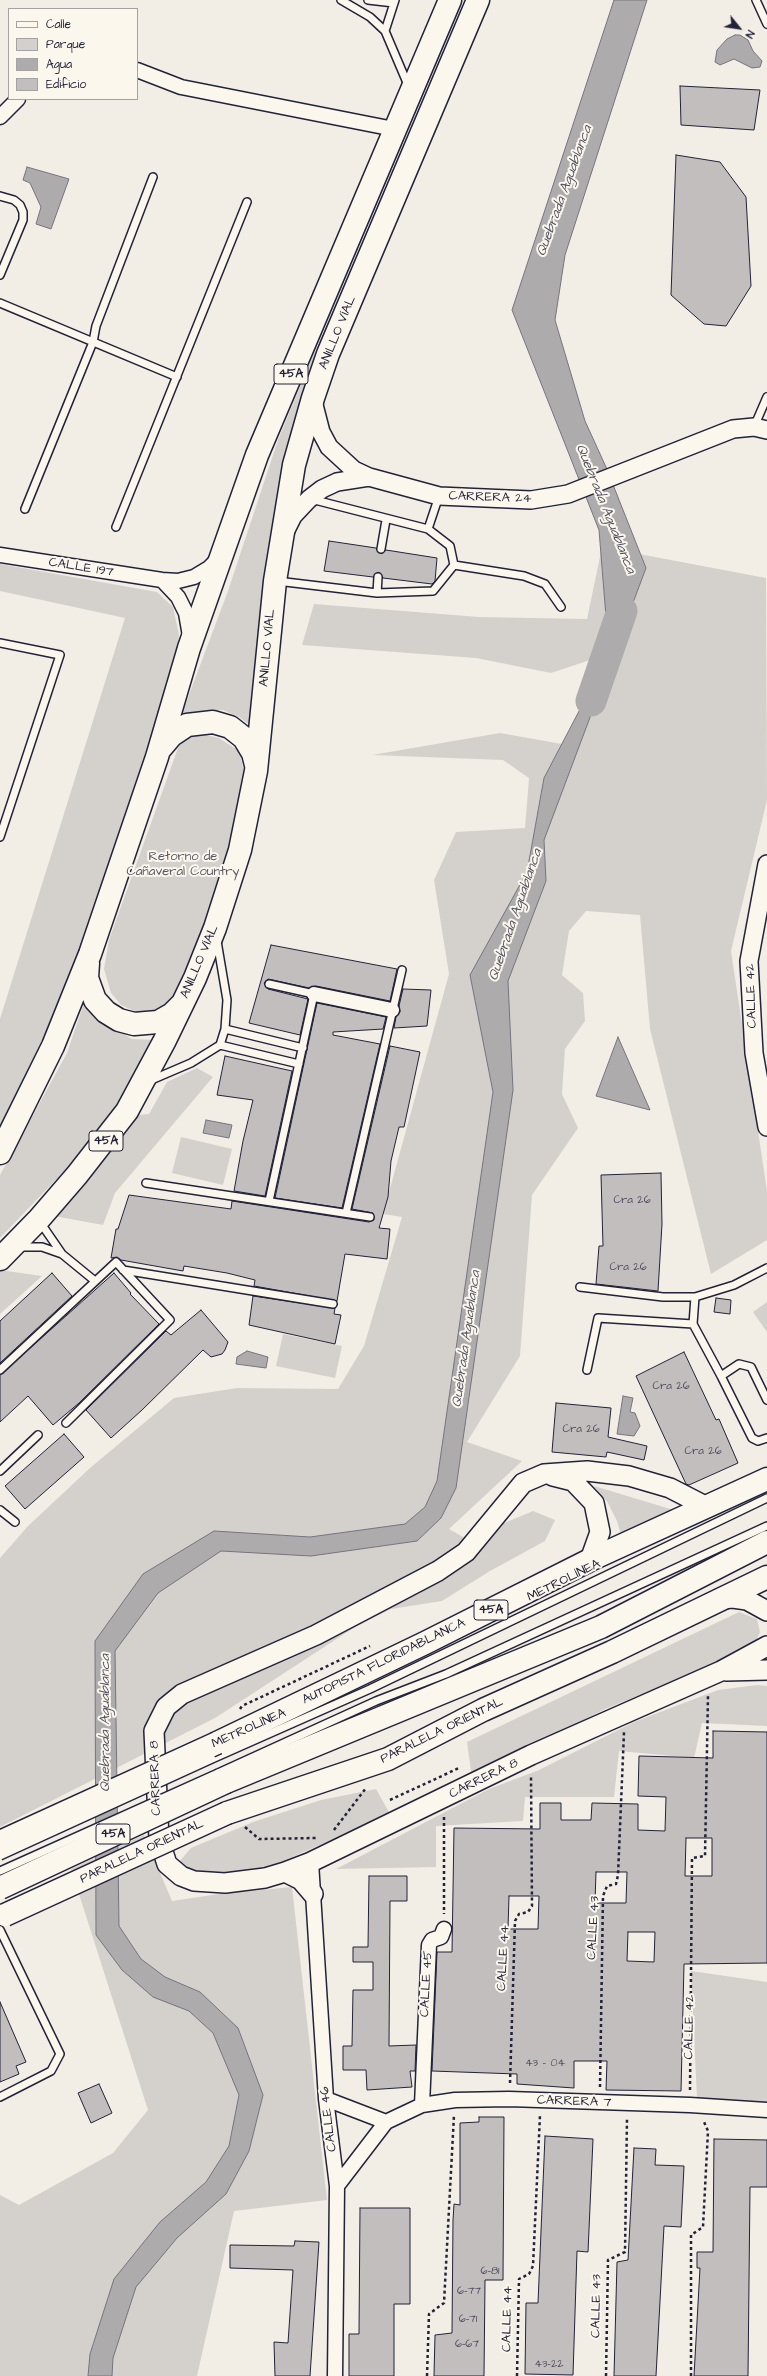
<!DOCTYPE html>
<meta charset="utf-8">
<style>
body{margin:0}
#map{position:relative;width:767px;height:2376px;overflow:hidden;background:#f2eee5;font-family:"Architects Daughter",sans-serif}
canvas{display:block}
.legend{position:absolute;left:8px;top:8px;width:130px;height:92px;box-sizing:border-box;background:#fbf7ec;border:1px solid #a4a2a5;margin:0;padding:5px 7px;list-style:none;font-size:12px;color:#22223b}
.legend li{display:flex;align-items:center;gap:8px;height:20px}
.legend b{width:20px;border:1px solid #a4a2a5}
.north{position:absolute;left:719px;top:8px;width:40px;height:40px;-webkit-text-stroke:3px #fbf7ec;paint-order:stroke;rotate:120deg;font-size:11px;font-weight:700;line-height:16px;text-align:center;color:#22223b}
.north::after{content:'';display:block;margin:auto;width:14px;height:18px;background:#22223b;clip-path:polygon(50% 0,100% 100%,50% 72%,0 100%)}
</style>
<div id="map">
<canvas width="767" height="2376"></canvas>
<ul class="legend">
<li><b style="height:5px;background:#fbf7ec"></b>Calle</li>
<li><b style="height:11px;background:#d4d1cc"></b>Parque</li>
<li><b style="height:11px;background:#aeabad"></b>Agua</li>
<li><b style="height:11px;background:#c2bebe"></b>Edificio</li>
</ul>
<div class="north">N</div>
</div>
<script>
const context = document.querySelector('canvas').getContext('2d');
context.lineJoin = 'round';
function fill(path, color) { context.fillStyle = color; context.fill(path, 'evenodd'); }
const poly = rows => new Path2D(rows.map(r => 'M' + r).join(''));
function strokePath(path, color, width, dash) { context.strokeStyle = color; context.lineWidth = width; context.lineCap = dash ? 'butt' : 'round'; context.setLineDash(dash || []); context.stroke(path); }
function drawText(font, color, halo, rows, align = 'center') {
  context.font = font + ' "Architects Daughter",sans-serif'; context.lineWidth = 4; context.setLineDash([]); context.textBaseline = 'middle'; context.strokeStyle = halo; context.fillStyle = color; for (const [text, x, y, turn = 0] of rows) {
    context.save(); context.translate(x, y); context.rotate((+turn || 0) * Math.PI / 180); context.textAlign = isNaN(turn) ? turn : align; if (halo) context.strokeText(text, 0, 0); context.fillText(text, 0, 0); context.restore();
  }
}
fill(poly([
 [316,348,301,415,255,729,239,717,223,710,208,710,181,716,228,591,278,440],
 [602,547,766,578,767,800,731,951,767,1191,767,1240,711,1274,650,1029,640,915,586,911,569,931,562,975,583,993,585,1021,565,1049,562,1094,578,1128,532,1195,520,1356,467,1442,522,1461,449,1529,479,1546,502,1524,533,1511,555,1520,545,1541,490,1571,442,1601,391,1609,355,1627,215,1718,0,1827,0,1558,28,1526,90,1468,174,1398,237,1388,338,1389,364,1346,402,1217,383,1214,449,974,434,880,456,832,525,828,529,778,503,760,372,755,500,733,562,744,608,654,551,673,476,658,302,645,314,604,479,617,587,619],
 [0,564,157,592,173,607,179,635,176,662,57,1020,0,1134,0,1019,125,618,0,591],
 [201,734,219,738,239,751,247,784,225,879,175,997,158,1010,141,1014,121,1005,111,993,104,969,109,940,178,748,187,737],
 [85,1000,115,1029,132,1039,157,1040,127,1094,91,1143,0,1238,0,1175,67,1053],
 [197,1068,213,1077,115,1193,103,1225,54,1216,137,1115,149,1114,167,1082],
 [181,1137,232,1149,223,1185,172,1173],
 [0,1270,42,1276,0,1314],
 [767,1302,767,1332,753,1312],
 [283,1334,342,1346,335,1378,276,1366],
 [594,1486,677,1511,621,1535,617,1521,608,1503],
 [739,1612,757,1619,760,1632,755,1643,745,1652,605,1709,472,1778,467,1742],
 [757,1685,767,1686,767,1726,702,1723,694,1758,619,1751,614,1797,525,1797,523,1821,436,1826,436,1867,336,1869,489,1789,539,1770,634,1722,718,1690],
 [376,1789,390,1814,256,1873,205,1875,178,1863,191,1848,253,1822,321,1800],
 [144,1835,172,1901,219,1894,292,1887,327,2200,234,2211,197,2376,0,2376,0,2195,19,2205,113,2153,148,2110,71,1869],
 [691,1971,767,1982,767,2103,697,2098]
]), '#d4d1cc');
const water = poly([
 [614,0,647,0,565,255,555,320,585,421,606,467,646,568,544,840,546,881,508,981,513,1090,456,1488,441,1518,417,1541,311,1556,221,1551,158,1593,115,1651,119,1926,141,1959,165,1977,200,1992,238,2028,263,2095,249,2151,226,2194,177,2238,136,2287,113,2358,112,2376,88,2376,90,2354,114,2279,160,2222,206,2182,229,2146,239,2095,213,2033,189,2011,153,1997,122,1970,96,1935,95,1641,143,1574,214,1531,310,1537,405,1524,425,1507,437,1481,493,1092,470,975,527,872,544,778,609,654,599,530,512,310,614,0],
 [735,35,740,35,748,40,753,51,762,61,760,67,752,68,734,59,720,65,715,62,717,50,727,39,735,35],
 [27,167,69,179,51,229,36,224,41,207,30,183,23,180,27,167],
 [618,1037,650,1110,596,1096,618,1037],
 [206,1120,232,1125,229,1138,203,1133,206,1120],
 [247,1351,268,1357,266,1368,236,1364,237,1357,247,1351],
 [623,1396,633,1398,630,1412,635,1413,640,1426,634,1436,617,1434,623,1396]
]);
fill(water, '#aeabad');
strokePath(water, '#76747f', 1);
strokePath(poly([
 [591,701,622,611]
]), '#aeabad', 31);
const building = poly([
 [680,86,760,90,754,130,681,125,680,86],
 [676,155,720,162,746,197,751,286,726,326,704,324,671,295,676,155],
 [329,541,376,548,381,554,386,550,437,558,435,581,432,584,383,578,379,572,373,577,324,571,329,541],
 [271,945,397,969,390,1001,316,986,309,988,268,979,264,983,268,989,308,999,300,1035,249,1023,271,945],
 [403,989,431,990,427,1026,394,1028,396,1017,400,1012,399,1006,403,989],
 [317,1003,386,1017,383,1029,333,1032,333,1035,380,1044,342,1208,275,1198,317,1003],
 [390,1046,420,1052,404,1127,399,1127,391,1161,388,1197,379,1228,390,1229,387,1259,345,1254,337,1301,254,1286,255,1280,227,1273,184,1266,183,1271,121,1260,117,1257,111,1258,116,1229,118,1229,129,1195,231,1209,232,1201,369,1222,374,1220,373,1213,352,1209,390,1046],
 [225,1056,292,1071,265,1196,234,1191,243,1141,253,1100,217,1095,225,1056],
 [661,1173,662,1224,658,1291,596,1284,599,1246,603,1246,601,1175,661,1173],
 [52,1273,72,1296,0,1363,0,1321,52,1273],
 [114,1273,131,1293,130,1294,159,1324,79,1403,53,1425,28,1396,0,1422,0,1375,114,1273],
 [253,1296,335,1308,334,1314,341,1315,335,1344,249,1325,253,1296],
 [716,1298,731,1300,730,1314,714,1312,716,1298],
 [201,1310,228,1342,225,1350,222,1354,211,1357,203,1350,142,1410,111,1438,86,1410,166,1331,171,1335,201,1310],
 [684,1352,716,1420,719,1419,738,1463,689,1485,686,1484,636,1376,684,1352],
 [556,1403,611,1408,608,1437,647,1446,644,1460,607,1452,606,1457,552,1452,556,1403],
 [64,1434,84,1457,25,1509,5,1486,64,1434],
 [713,1731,767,1732,767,1963,684,1964,681,2091,606,2090,607,2061,574,2061,574,2088,517,2084,517,2074,432,2071,437,1952,452,1952,454,1828,540,1829,540,1803,561,1803,561,1820,591,1820,592,1803,638,1804,638,1830,665,1831,666,1797,638,1796,639,1756,713,1758,713,1731],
 [686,1838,712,1838,712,1876,685,1876,686,1838],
 [596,1872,627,1872,626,1903,595,1903,596,1872],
 [509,1896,539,1896,538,1929,508,1929,509,1896],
 [628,1932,655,1932,654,1962,627,1961,628,1932],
 [369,1876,407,1876,407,1901,390,1901,389,2046,416,2045,415,2071,410,2071,412,2087,367,2090,366,2070,343,2070,343,2046,352,2046,353,1990,373,1990,373,1962,353,1962,353,1947,368,1947,369,1876],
 [0,2002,26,2062,16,2066,19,2074,0,2082,0,2002],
 [99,2084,112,2113,91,2123,78,2093,99,2084],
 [479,2117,504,2117,503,2280,485,2280,484,2376,434,2376,435,2335,452,2333,453,2220,454,2204,460,2205,460,2123,479,2122,479,2117],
 [545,2136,593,2139,588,2252,577,2251,573,2375,525,2374,526,2303,538,2303,545,2136],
 [714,2139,767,2140,767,2187,750,2187,748,2376,694,2376,700,2268,697,2268,697,2252,713,2252,714,2139],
 [634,2148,656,2149,655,2165,684,2166,681,2227,664,2226,656,2376,614,2376,617,2262,628,2260,634,2148],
 [360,2208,410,2208,410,2304,394,2304,394,2376,349,2376,349,2334,359,2334,360,2208],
 [295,2241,319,2242,310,2376,275,2376,274,2342,288,2343,293,2270,230,2268,230,2245,294,2246,295,2241]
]);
fill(building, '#c2bebe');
strokePath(building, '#22223b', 1);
const service = poly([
 [341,0,370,17,385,31],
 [368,0,394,3],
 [395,0,385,31,408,85],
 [756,0,767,24],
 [0,196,14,200,20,205,23,212,23,220,0,275],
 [0,303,177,377],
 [754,427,767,397],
 [311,499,428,529,450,546,454,565],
 [25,509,93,342,96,326,153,177],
 [116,527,247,202],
 [428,529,439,496],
 [381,549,386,520],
 [277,581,377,593,433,591,454,565,524,576,545,584,561,607],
 [377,593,378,577],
 [0,643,60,655,0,837],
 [269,984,314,994,269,1201],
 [225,1029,303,1048],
 [220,1045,299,1064],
 [149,1081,191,1063,220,1045,225,1029,227,1000,217,941],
 [146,1183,370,1217],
 [346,1213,402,970],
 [40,1222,62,1254,95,1281],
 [19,1247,42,1247,62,1254],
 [123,1270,333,1304],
 [580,1287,663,1297,695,1297,734,1285,767,1268],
 [695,1297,693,1324,721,1376,739,1364,751,1367,767,1400],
 [0,1370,116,1262,170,1320,66,1423],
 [587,1370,598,1318,693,1324],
 [721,1376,752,1438,758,1441,767,1438],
 [0,1471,38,1435],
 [0,1510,15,1522],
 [212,1759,370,1689,767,1498],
 [218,1773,376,1701,446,1674,767,1526],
 [0,1930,60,2054,51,2071,0,2097]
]);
const minor = poly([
 [137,70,181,87,394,129],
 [0,117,18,99],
 [0,555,162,580,178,581,194,577,209,568,219,558],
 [162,580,178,597,186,613,190,636],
 [314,994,392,1010],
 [311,1862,326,2099,337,2186,335,2376],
 [326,2099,386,2122],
 [422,2105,429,1945,432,1940,441,1937,444,1929],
 [337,2186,386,2122,422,2105,455,2100,509,2099,690,2105,767,2110]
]);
const tertiary = poly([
 [313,401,321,432,329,447,354,470,369,477,439,496,531,500,568,494,733,429,754,427,767,430],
 [286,530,293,516,309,499,322,489,337,482,369,477],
 [767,864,749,961,754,1053,767,1127]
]);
const secondary = poly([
 [553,1476,573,1481,594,1503,600,1532,590,1560],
 [707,1507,670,1488,629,1476,587,1471,544,1474,523,1483,466,1552,438,1571,316,1635,182,1694,166,1707,154,1731,159,1839,167,1864,181,1876,194,1881,225,1883,265,1878,285,1872,311,1862,531,1755,721,1671,767,1646],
 [719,1599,733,1598,747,1600,767,1611],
 [726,1671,767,1670],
 [285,1872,301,1880,313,1894]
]);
const trunk = poly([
 [161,748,172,735,187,725,213,722,230,727,244,738,253,753,256,765],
 [88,963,87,978,95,1000,106,1012,119,1020,134,1024,158,1022,172,1014,181,1005],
 [0,1153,53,1046,90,954,157,757,189,648,257,455,450,0],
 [0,1259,39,1219,77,1175,127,1111,165,1040,195,978,215,928,240,850,256,771,275,581,294,465,313,398,328,354,478,0],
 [217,1743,425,1643,590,1560,767,1479],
 [226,1782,601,1627,767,1542],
 [227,1813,388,1759,483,1710,612,1652,767,1577]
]);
strokePath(service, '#22223b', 10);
strokePath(minor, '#22223b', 17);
strokePath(tertiary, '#22223b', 20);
strokePath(secondary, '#22223b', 22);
strokePath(trunk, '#22223b', 25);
strokePath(poly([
 [240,1709,242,1706,370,1646],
 [390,1800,459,1768],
 [444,1817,444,1914],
 [245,1827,259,1839,316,1838],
 [334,1830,366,1788],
 [510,2083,515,1921,519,1914,528,1912,532,1906,531,1776],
 [600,2087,603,1896,607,1886,616,1884,618,1875,624,1732],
 [690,2090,692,1858,705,1856,708,1695],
 [427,2376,429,2314,444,2303,454,2115],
 [517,2376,519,2279,529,2274,533,2266,540,2115],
 [606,2376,608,2260,625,2252,627,2119],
 [691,2376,691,2235,703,2227,708,2131,704,2122]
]), '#22223b', 2.5, [3, 3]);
strokePath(service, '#fbf7ec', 7);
strokePath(minor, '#fbf7ec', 14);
strokePath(tertiary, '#fbf7ec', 17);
strokePath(secondary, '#fbf7ec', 19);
strokePath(trunk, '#fbf7ec', 22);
const serviceBridge = poly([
 [0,1856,212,1759],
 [0,1871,218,1773]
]);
const trunkBridge = poly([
 [0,1842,217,1743],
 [0,1888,226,1782],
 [5,1915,227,1813]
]);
strokePath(serviceBridge, '#22223b', 10, []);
strokePath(trunkBridge, '#22223b', 25, []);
strokePath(serviceBridge, '#fbf7ec', 7);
strokePath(trunkBridge, '#fbf7ec', 22);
drawText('11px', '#4a495c', null, [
 ["Cra 26",632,1201],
 ["Cra 26",628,1268],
 ["Cra 26",671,1387],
 ["Cra 26",581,1430],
 ["Cra 26",703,1452],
 ["43 - 04",545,2064],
 ["6-81",490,2272],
 ["6-77",469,2292],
 ["6-71",468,2320],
 ["6-67",467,2345],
 ["43-22",549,2365]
]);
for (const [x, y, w] of [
 [291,374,34],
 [106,1141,34],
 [491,1610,34],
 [113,1834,34]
]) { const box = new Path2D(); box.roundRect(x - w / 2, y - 10, w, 20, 3); context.fillStyle = '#fbf7ec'; context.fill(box); strokePath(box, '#22223b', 1); }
drawText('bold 12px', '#22223b', null, [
 ["45A",291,374],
 ["45A",106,1141],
 ["45A",491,1610],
 ["45A",113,1834]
]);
drawText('13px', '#22223b', '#fbf7ec', [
 ["ANILLO VÍAL",338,333,-68],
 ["CARRERA 24",490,498,2],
 ["CALLE 197",81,568,9],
 ["ANILLO VÍAL",268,648,-85],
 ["ANILLO VÍAL",200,962,-67],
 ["CALLE 42",752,996,-92],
 ["METROLÍNEA",564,1581,-26],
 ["AUTOPISTA FLORIDABLANCA",384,1662,-26],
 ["METROLÍNEA",249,1729,-24],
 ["PARALELA ORIENTAL",442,1731,-26],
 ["CARRERA 8",156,1778,-92],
 ["CARRERA 8",484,1779,-26],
 ["PARALELA ORIENTAL",142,1852,-25],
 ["CALLE 43",594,1928,-87],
 ["CALLE 44",504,1958,-87],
 ["CALLE 45",427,1984,-87],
 ["CALLE 42",690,2027,-89],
 ["CARRERA 7",574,2102,2],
 ["CALLE 46",329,2119,-97],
 ["CALLE 43",597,2306,-89],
 ["CALLE 44",508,2319,-89]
]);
drawText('13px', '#575766', '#fbf7ec', [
 ["Retorno de",183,857],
 ["Cañaveral Country",183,872]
]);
drawText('italic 14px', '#535263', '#fbf7ec', [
 ["Quebrada Aguablanca",565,191,-70],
 ["Quebrada Aguablanca",605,509,68],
 ["Quebrada Aguablanca",516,915,-71],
 ["Quebrada Aguablanca",467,1339,-82],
 ["Quebrada Aguablanca",106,1723,-90]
]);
</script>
